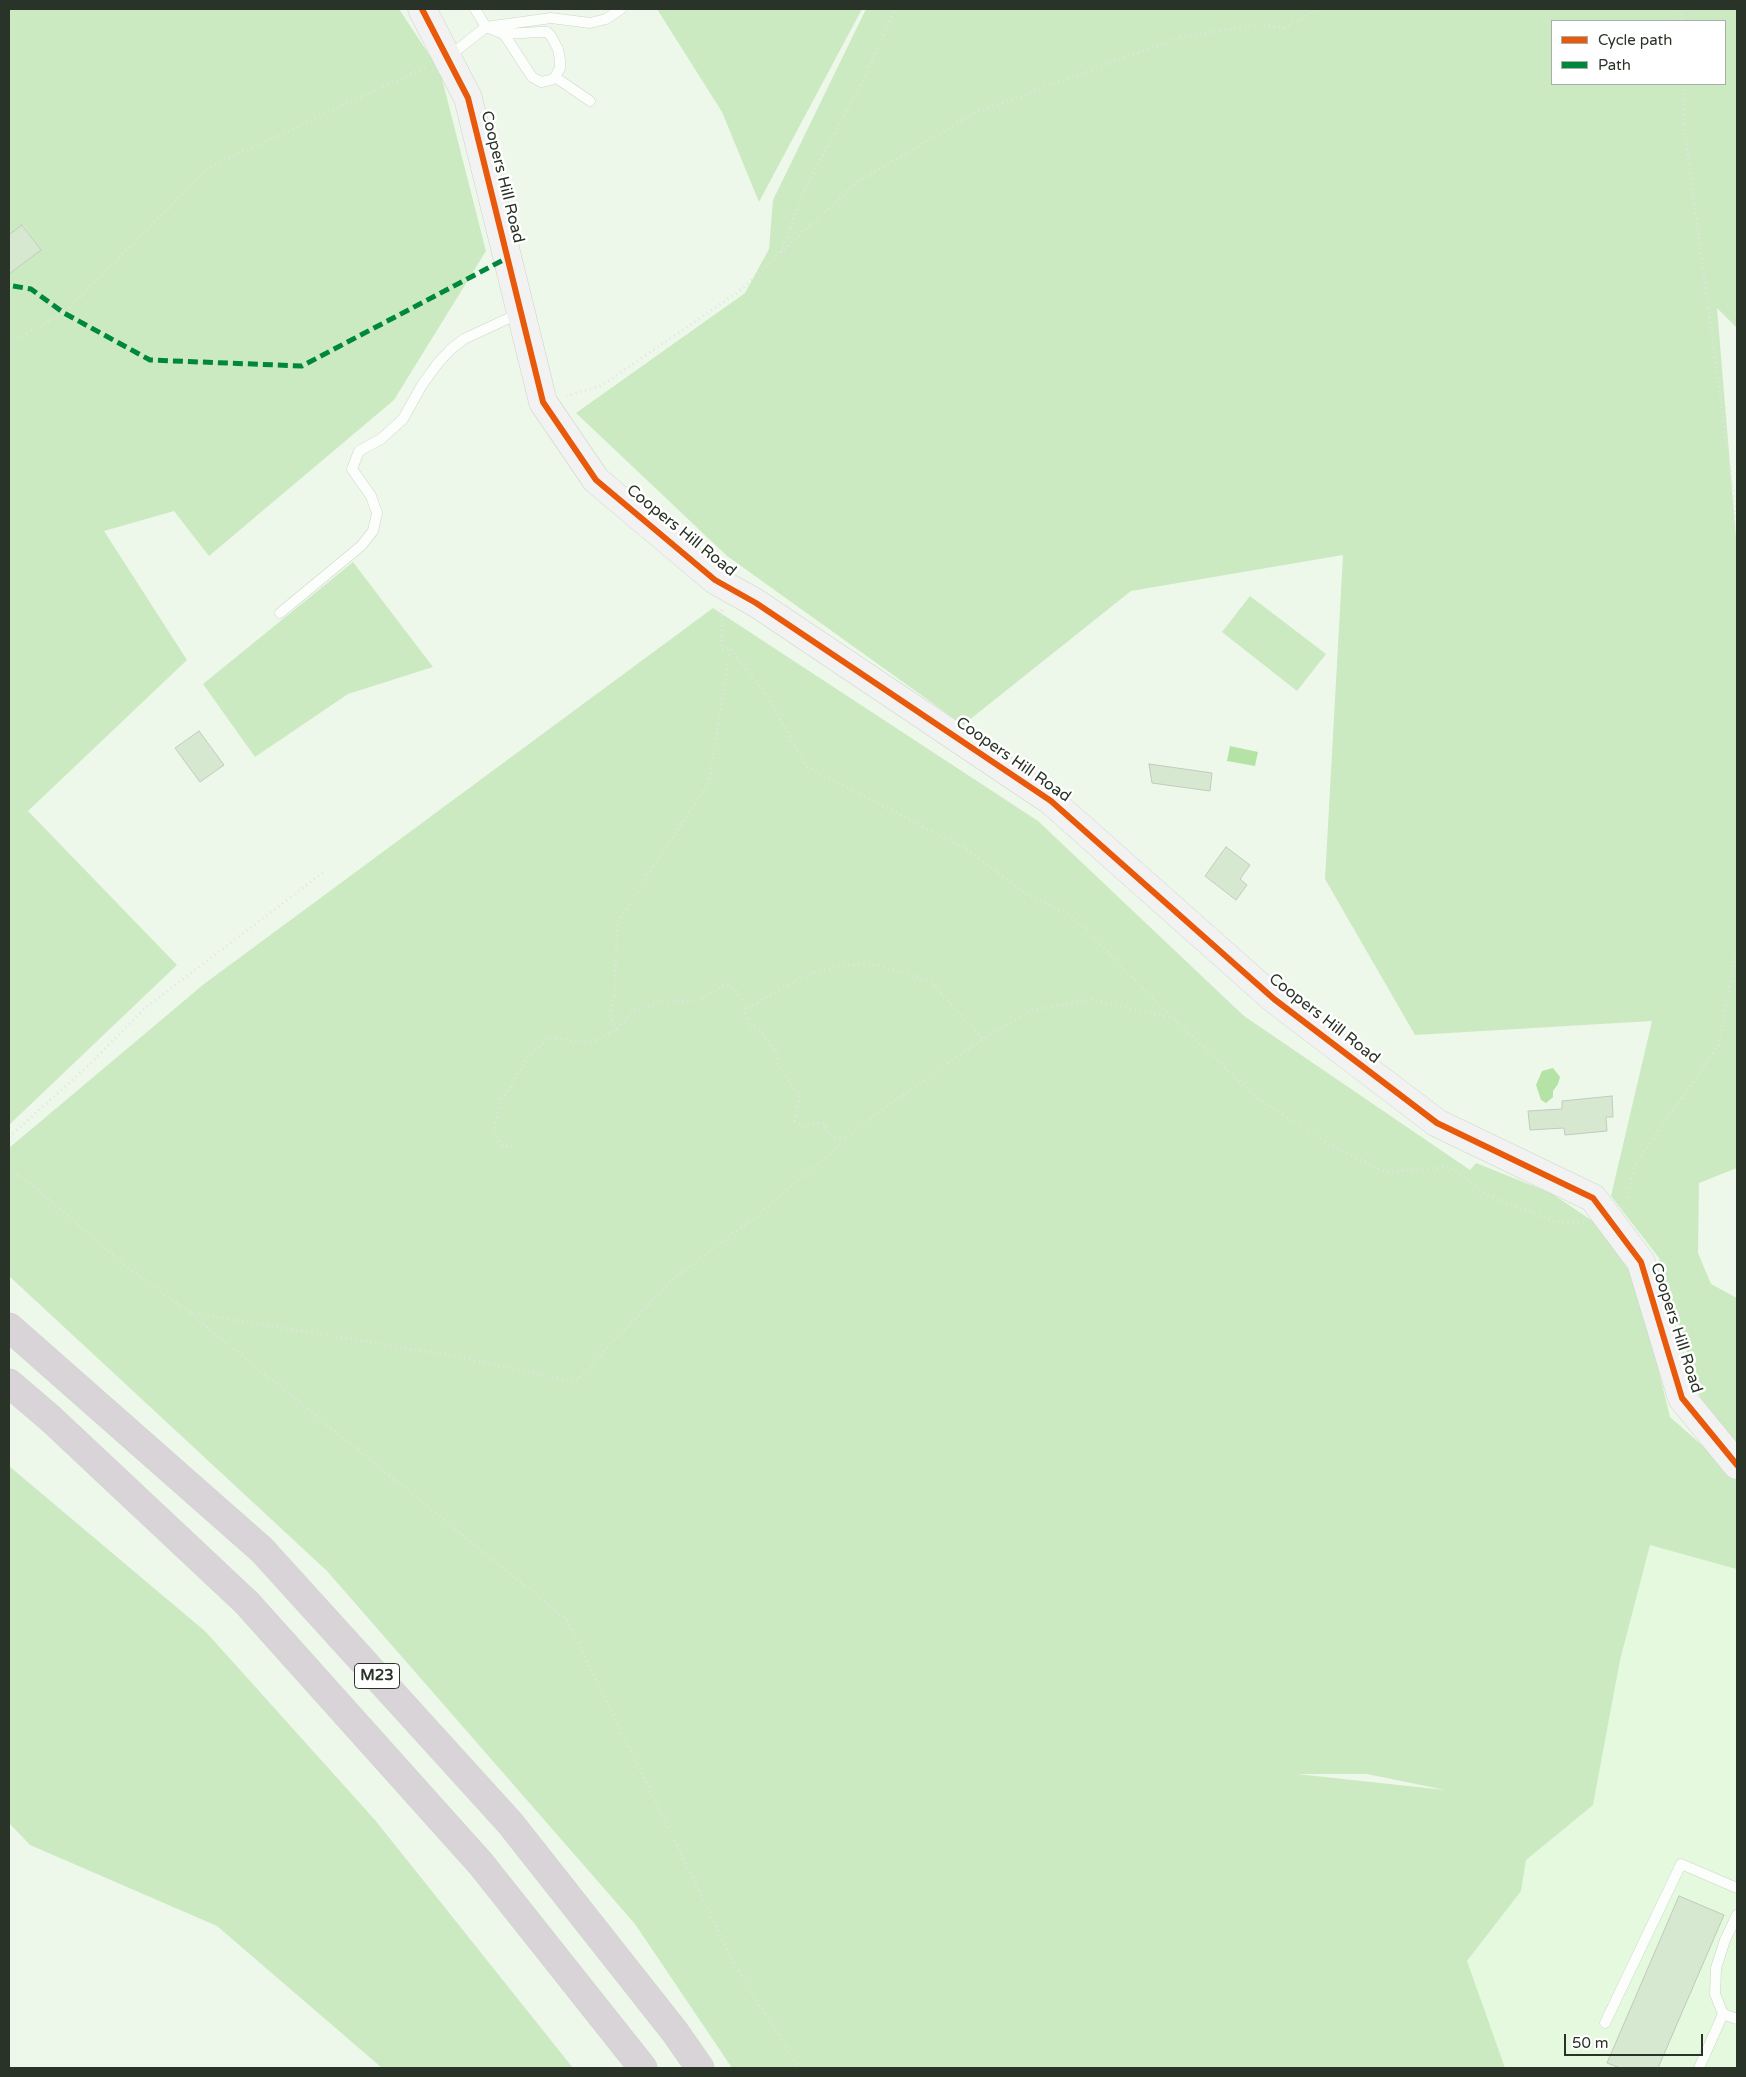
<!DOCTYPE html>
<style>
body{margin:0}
#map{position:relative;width:1746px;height:2077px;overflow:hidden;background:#eef8ea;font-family:"Varela Round",sans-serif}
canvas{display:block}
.frame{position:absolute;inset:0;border:10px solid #2a3327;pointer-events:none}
.legend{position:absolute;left:1551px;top:20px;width:175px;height:65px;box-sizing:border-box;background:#fff;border:1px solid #aaada9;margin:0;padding:6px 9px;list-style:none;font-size:15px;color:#2a3327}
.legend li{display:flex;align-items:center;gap:10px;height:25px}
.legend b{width:25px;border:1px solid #aaada9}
.scale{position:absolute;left:1564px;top:2034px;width:139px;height:22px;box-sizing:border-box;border:2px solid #2a3327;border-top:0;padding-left:6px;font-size:15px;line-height:18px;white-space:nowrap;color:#2a3327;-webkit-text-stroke:4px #fff;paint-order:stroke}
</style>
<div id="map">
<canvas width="1746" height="2077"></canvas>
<div class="frame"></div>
<ul class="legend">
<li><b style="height:6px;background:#e8590c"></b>Cycle path</li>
<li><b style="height:6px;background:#00873e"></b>Path</li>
</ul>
<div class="scale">50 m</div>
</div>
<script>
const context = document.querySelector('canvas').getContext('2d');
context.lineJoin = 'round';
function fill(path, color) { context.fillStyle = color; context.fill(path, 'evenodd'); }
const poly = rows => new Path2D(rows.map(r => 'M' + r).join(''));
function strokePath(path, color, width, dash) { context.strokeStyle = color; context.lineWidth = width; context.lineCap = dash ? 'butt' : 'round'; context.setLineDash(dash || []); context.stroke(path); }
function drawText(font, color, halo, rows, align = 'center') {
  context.font = font + ' "Varela Round",sans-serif'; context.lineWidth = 5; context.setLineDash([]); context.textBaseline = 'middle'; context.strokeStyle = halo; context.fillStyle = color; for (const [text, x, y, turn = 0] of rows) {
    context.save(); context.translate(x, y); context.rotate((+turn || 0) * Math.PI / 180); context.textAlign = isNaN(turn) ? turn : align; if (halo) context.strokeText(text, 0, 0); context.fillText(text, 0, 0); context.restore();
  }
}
fill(poly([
 [1650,1544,1737,1570,1737,2068,1488,2068,1467,1961,1520,1891,1526,1860]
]), '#e4f9dd');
fill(poly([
 [9,9,399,9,440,71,486,251,394,400,209,556,174,511,104,531,187,660,28,811,177,965,9,1125,9,274,41,250,23,225,9,235],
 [657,9,862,9,759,202,722,112],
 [866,9,1737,9,1737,328,1717,308,1737,549,1737,1168,1699,1183,1698,1253,1711,1284,1737,1298,1737,1453,1700,1397,1659,1258,1611,1196,1652,1021,1415,1035,1325,879,1343,555,1131,591,963,725,727,556,576,413,745,293,769,249,773,200],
 [1552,21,1725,21,1725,84,1552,84],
 [353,562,433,667,348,694,255,757,203,684],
 [1250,596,1326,654,1297,691,1222,632],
 [713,608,1038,821,1244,1016,1470,1170,1476,1163,1551,1193,1606,1230,1636,1276,1670,1417,1737,1476,1737,1573,1736,1569,1650,1545,1620,1660,1593,1805,1526,1860,1521,1891,1467,1961,1505,2068,732,2068,635,1924,327,1571,9,1276,9,1148,204,984],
 [1297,1774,1367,1774,1445,1790],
 [9,1466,206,1632,375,1820,573,2068,382,2068,217,1926,30,1845,9,1823]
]), '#cceac2');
fill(poly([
 [1230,746,1258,752,1255,766,1227,761],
 [1553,1068,1560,1077,1558,1084,1553,1091,1553,1097,1546,1103,1541,1100,1536,1085,1542,1071]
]), '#b5e3a6');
const building = poly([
 [22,225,41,250,9,274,9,235,22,225],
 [199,731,224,765,200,782,175,748,199,731],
 [1149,764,1212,773,1210,791,1152,783,1149,764],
 [1226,847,1250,865,1240,879,1247,885,1236,900,1205,876,1226,847],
 [1612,1096,1613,1117,1606,1117,1607,1131,1565,1135,1564,1128,1530,1130,1528,1111,1562,1109,1562,1101,1612,1096],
 [1679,1896,1724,1915,1658,2068,1620,2068,1607,2063,1679,1896]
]);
fill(building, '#d7e8d1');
strokePath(building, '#c1cabe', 1);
const lane = poly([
 [475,9,486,27,504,34,540,32,547,32,551,36,558,49,560,60,560,68,555,77,551,80,541,82,532,77,504,34],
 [448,57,486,27,551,18,590,23,606,19,621,9],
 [555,77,590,101],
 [280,613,361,546,373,531,377,513,371,496,352,469,359,451,381,439,403,419,422,385,438,363,451,349,464,339,520,313],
 [1723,2014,1715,1994,1716,1968,1725,1940,1737,1915],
 [1605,2023,1681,1864,1737,1888],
 [1699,2068,1723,2014,1737,2019]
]);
const secondary = poly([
 [422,9,468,98,543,402,596,480,715,580,756,603,1051,801,1274,999,1437,1123,1593,1198,1641,1262,1682,1398,1737,1465]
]);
const highway = poly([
 [9,1327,262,1550,510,1823,675,2032,700,2068],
 [9,1383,50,1418,247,1603,481,1864,643,2068]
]);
strokePath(lane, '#cdd5c9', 11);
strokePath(secondary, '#cdd5c9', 29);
strokePath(highway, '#ced4cd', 29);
strokePath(poly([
 [1681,9,1681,21],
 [1683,84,1684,127,1736,514,1737,544],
 [781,252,806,186,864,79,895,9],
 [9,343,64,313,208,168,428,66],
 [566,396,601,386,738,292,857,182,977,112,1181,37,1261,24,1284,28,1318,9],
 [722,610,722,650,730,648,768,697,807,767,963,847,1026,894,1073,917,1174,1019],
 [744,1010,806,975,842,965,879,965,930,981,983,1039],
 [617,1029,610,1016,615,992,617,923,709,782,730,649],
 [9,1137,87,1067,146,1007,325,871],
 [512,1147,503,1146,494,1134,500,1100,509,1090,528,1056,549,1038,593,1042,617,1029,632,1012,664,1001,699,1001,723,985,735,989,743,1000,748,1026,758,1028,777,1053,779,1068,800,1095,795,1121,802,1126,823,1123,828,1134,836,1138,847,1137],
 [9,1168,32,1185,125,1265,190,1313,461,1357,575,1382,674,1278,759,1214,876,1114,983,1039,1030,1011,1092,999,1174,1019,1257,1098,1330,1145,1386,1172,1450,1167,1489,1196,1556,1222,1584,1223],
 [1625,1203,1636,1163,1719,1045,1737,946],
 [191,1314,567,1620,736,1967,799,2068]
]), '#e1e4e0', 3, [1, 4]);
strokePath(lane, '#fcfefc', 10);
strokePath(secondary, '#f2f2f2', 28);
strokePath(highway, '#d9d4d8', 28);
strokePath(poly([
 [13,286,31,289,64,313,150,360,302,366,507,258]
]), '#00873e', 5, [10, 5]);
strokePath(poly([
 [422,9,468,98,543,402,596,480,715,580,756,603,1051,801,1274,999,1437,1123,1593,1198,1641,1262,1682,1398,1737,1465]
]), '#e8590c', 6);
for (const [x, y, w] of [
 [377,1676,45]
]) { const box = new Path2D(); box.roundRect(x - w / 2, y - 12.5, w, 25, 4); context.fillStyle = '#fff'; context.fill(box); strokePath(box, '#2a3327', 1); }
drawText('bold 15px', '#2a3327', null, [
 ["M23",377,1676]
]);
drawText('16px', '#2a3327', '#fff', [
 ["Coopers Hill Road",502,177,76],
 ["Coopers Hill Road",681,531,39],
 ["Coopers Hill Road",1013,760,35],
 ["Coopers Hill Road",1324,1019,38],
 ["Coopers Hill Road",1676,1328,72]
]);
</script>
